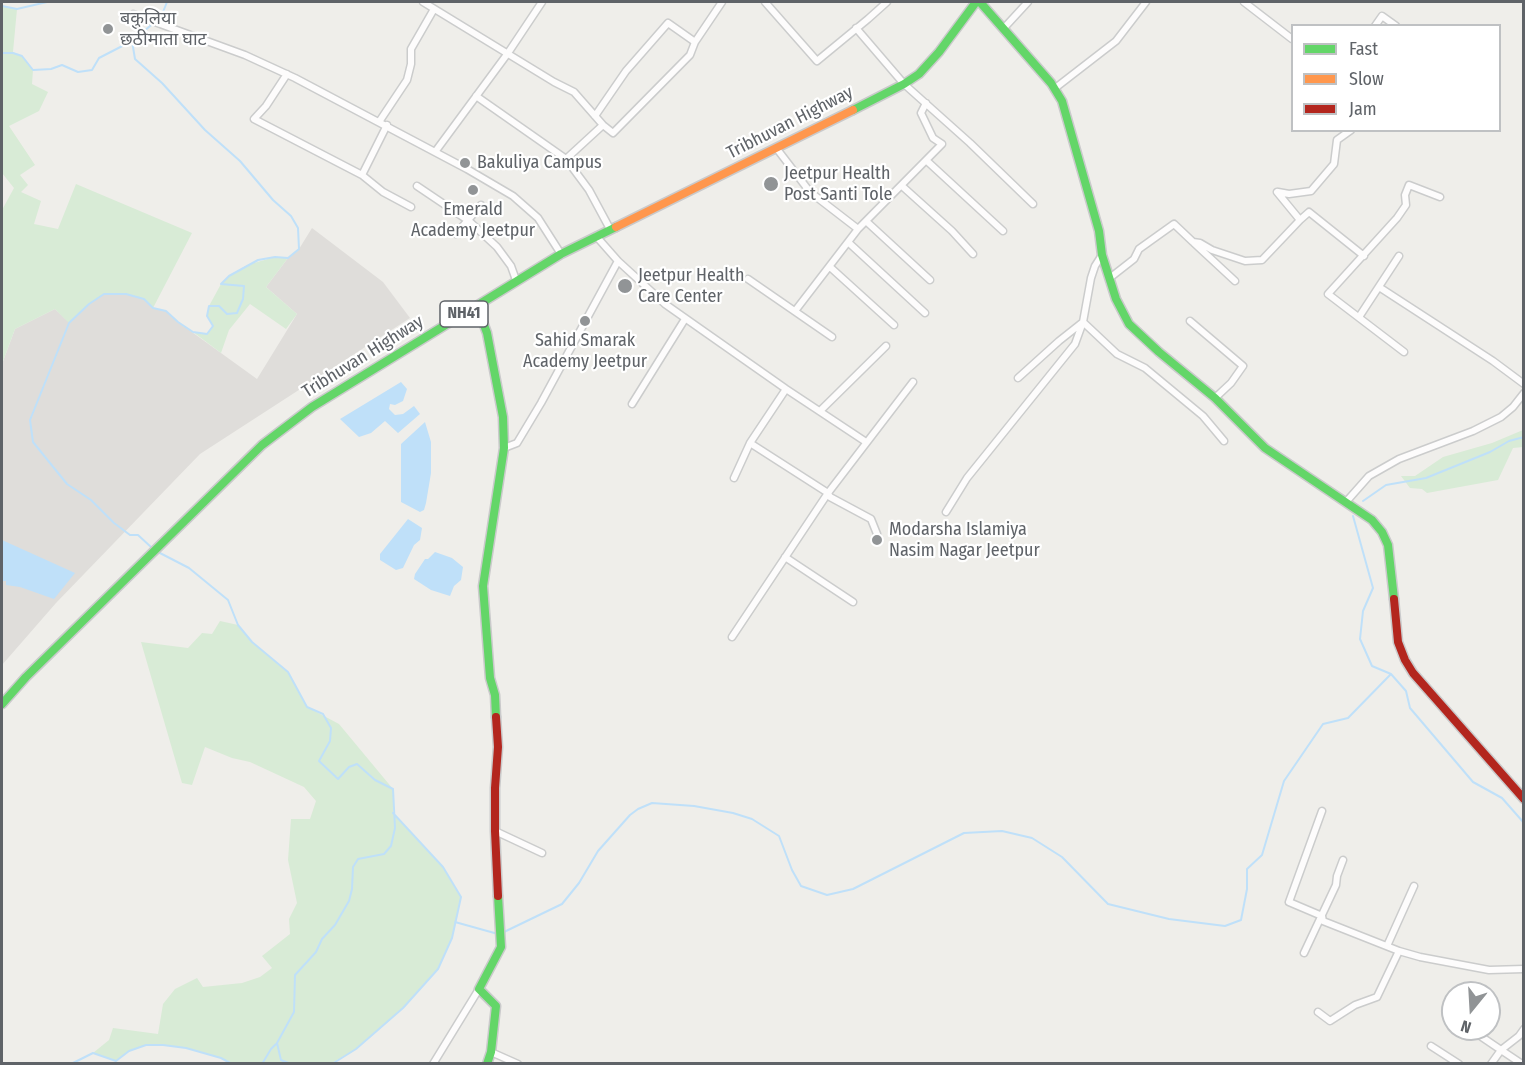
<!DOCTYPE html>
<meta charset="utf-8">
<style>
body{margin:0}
#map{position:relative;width:1525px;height:1065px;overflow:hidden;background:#efeeea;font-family:"Fira Sans Condensed",sans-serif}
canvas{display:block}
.frame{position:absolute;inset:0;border:3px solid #5f6368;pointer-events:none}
.legend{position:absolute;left:1291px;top:24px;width:210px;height:108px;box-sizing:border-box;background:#fff;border:2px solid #bfc1c3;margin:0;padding:8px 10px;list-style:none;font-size:18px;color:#5f6368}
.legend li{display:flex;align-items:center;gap:12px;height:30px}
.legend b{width:30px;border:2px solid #bfc1c3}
.north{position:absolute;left:1441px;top:981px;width:60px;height:60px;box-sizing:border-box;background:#fff;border:2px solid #bfc1c3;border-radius:50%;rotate:198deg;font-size:16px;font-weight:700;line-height:24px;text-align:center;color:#5f6368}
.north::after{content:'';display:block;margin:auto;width:21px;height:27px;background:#919496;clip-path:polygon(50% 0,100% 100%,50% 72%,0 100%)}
</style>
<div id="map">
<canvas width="1525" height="1065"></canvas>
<div class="frame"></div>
<ul class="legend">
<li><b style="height:8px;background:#63d668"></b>Fast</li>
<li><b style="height:8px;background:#ff974d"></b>Slow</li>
<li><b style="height:8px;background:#b3261e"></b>Jam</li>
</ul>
<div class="north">N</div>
</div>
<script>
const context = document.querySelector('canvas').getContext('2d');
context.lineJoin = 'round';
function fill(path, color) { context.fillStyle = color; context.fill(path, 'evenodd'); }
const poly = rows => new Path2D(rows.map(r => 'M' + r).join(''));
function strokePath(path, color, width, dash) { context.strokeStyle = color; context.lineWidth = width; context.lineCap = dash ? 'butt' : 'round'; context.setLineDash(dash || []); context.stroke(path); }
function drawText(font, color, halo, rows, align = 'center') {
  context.font = font + ' "Fira Sans Condensed","Noto Sans Devanagari",sans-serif'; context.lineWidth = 4.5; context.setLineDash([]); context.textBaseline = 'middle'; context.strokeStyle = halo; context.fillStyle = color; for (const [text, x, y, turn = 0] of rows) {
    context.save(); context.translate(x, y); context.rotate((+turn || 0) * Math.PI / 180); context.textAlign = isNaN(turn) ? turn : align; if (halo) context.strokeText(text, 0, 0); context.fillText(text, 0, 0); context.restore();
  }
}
fill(poly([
 [312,228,383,282,410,318,200,454,56,603,2,665,2,364,15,329,55,309,69,322,89,304,104,294,126,294,144,299,153,308,166,311,178,322,257,379,297,314,266,287,288,258,299,249]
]), '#dfddda');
fill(poly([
 [2,6,17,9,13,52,22,56,33,70,32,84,48,92,39,111,9,126,35,165,20,175,28,185,21,192,41,201,34,224,58,229,76,184,192,233,153,308,144,299,126,294,104,294,89,304,69,323,55,309,15,329,2,364,2,210,14,188,2,173],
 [275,257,288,258,266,287,297,314,286,329,250,304,229,330,221,353,193,332,207,334,213,326,207,316,209,306,221,284,229,276,247,265],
 [1523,430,1523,447,1513,448,1498,480,1427,493,1422,489,1410,488,1401,476,1415,476,1443,457,1492,443],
 [220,621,238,625,252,642,288,672,307,707,339,724,393,789,393,813,443,867,461,897,452,938,438,969,403,1008,356,1049,332,1063,232,1063,221,1058,186,1048,163,1045,145,1045,129,1051,116,1061,93,1053,109,1040,113,1028,158,1034,163,1004,175,989,197,978,203,987,242,983,260,977,272,968,262,956,290,934,289,919,297,903,288,860,291,819,310,819,316,801,304,787,250,762,232,758,205,747,192,785,182,783,141,642,188,648,202,633,212,634]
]), '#d8ebd6');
fill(poly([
 [401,382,407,389,403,401,395,405,390,404,389,409,395,415,403,414,414,406,420,414,398,433,385,421,371,433,359,437,340,419],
 [425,422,431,442,431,473,426,503,424,510,420,512,401,502,401,444],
 [408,519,422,528,420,540,414,545,403,568,396,570,380,560,380,554],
 [2,540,75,573,54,599,20,587,6,585,6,581,2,581],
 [435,552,452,558,463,567,461,580,454,586,450,596,431,590,414,579,415,574,425,559,428,559]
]), '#bfe0f9');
strokePath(poly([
 [2,6,17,9,47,2],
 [2,53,13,53,22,56,33,70,51,69,62,65,78,72,92,70,99,58,132,41],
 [1363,501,1386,485,1426,478,1490,452,1509,441,1524,437],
 [151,547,138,535,130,535,114,523,91,500,67,484,33,442,30,420,69,323,89,304,104,294,126,294,144,299,153,308,166,311,178,322,193,332,207,334,213,326,207,316,209,306,219,306,227,314,237,313,243,299,244,286,221,284,229,276,258,260,275,257,288,258,299,249,298,228,291,216,273,200,240,161,205,130,162,83,135,59,132,41,161,17,167,2],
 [158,552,189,568,228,600,238,625,252,642,288,672,307,707,323,714,331,728,330,741,319,761,338,779,349,767,357,764,375,780,393,789,395,828,391,846,384,854,358,859,353,867,352,889,349,901,335,925,322,939,316,952,295,975,294,1012,277,1043,281,1060,291,1064],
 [1391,674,1406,691,1410,708,1473,782,1502,798,1524,823],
 [455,922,498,934],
 [504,932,562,904,579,883,598,851,630,815,638,809,652,803,694,806,733,813,752,819,779,836,792,870,801,886,827,895,853,889,964,833,1002,831,1032,838,1062,857,1108,904,1169,919,1225,926,1241,920,1247,889,1247,869,1262,855,1284,781,1323,724,1348,718,1391,674,1372,666,1360,639,1363,611,1373,588,1353,516],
 [71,1064,93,1053,116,1061,129,1051,146,1045,163,1045,186,1048,221,1058,232,1064],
 [262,1064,271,1049,276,1044],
 [332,1064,356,1049,403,1008,438,969,452,938,461,897,443,867,393,813]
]), '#bfe0f9', 2);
const street = poly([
 [423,2,554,82,574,92,603,125,613,133,690,55,695,42],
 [765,2,817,61,868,19,887,2],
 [1244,2,1292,39],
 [133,14,245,55,295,78,467,169,513,196,538,218,561,254],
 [1375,26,1382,16,1396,26],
 [856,28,904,84,970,143,1033,204],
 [1004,28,1028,2],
 [287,74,266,106,254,119,362,175,383,192,411,207],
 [1054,89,1116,41,1146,2],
 [476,96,566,159,589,190,610,229],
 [595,116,626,71,668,23,695,42,722,2],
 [379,122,407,80,411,64,411,49,434,9],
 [777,149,810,192,858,229,942,144,933,138,921,113,926,103],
 [435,152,508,53,542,2],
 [566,159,603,125],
 [927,161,1003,231],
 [362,175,387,125],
 [417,186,469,221,497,247,511,266,516,280],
 [902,186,952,231,973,254],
 [1278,192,1289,194,1311,191,1334,164,1337,140,1351,130],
 [1300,220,1309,212,1364,256],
 [867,222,930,280],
 [456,234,481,205],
 [596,236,618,261,665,304,786,389,866,442],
 [849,243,925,313],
 [1194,243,1235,281],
 [830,267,894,325],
 [1111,277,1134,259,1139,249,1174,224,1193,242,1200,243,1212,250,1245,261,1262,260,1300,220,1277,192],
 [748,279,832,337],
 [1379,287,1493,361,1524,384],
 [795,311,858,229],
 [1359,317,1399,256],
 [1190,321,1243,366,1231,383,1215,398],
 [1404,352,1328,294,1397,218,1406,205,1405,195,1409,185,1440,197],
 [1018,378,1059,341,1083,322,1117,354,1145,368,1203,416,1224,441],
 [632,404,685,319],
 [820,411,886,346],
 [750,443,828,493,830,497,871,519,877,534],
 [504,448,517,443,541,403,618,261],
 [734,478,750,443,786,389],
 [1346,502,1369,476,1399,459,1473,431,1501,417,1513,407,1524,393],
 [946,512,967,478,1075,344,1083,322,1091,278,1095,266,1102,255],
 [785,557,853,602],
 [732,637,828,493,913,382],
 [1322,811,1289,902,1322,916,1323,921,1399,951,1420,957,1489,970,1524,969],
 [495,831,542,853],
 [1387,946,1414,886],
 [1304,953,1336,885,1337,876,1343,860],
 [1318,1012,1330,1021,1355,1005,1377,997,1399,951],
 [1448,1014,1453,1018],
 [1470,1029,1501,1050,1491,1064],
 [1431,1046,1459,1064],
 [491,1052,518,1064],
 [433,1064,479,989],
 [1522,1064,1501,1050,1519,1036,1524,1029]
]);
const fast = poly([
 [980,2,1051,83,1062,101,1099,231,1102,255,1116,299,1129,324,1159,352,1215,398,1265,448,1372,520,1382,532,1388,545,1394,599],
 [853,110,904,84,919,74,939,52,976,2],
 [477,306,487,333,503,417,504,448,483,586,490,678,495,695,496,717],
 [2,704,26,677,262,445,312,407,561,254,616,227],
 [487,1064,491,1052,496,1006,479,989,501,947,498,896]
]);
const slow = poly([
 [616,227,853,110]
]);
const jam = poly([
 [1394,599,1398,642,1405,660,1413,673,1524,799],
 [496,717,498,747,495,788,495,831,498,896]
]);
strokePath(street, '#cbcccc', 9);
strokePath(fast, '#cacacb', 11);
strokePath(slow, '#cacacb', 11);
strokePath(jam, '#cacacb', 11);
strokePath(street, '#fdfcfc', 6);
strokePath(fast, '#63d668', 8);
strokePath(slow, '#ff974d', 8);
strokePath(jam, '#b3261e', 8);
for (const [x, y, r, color] of [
 [108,29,6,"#919496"],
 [465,163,6,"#919496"],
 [771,184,8,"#919496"],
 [473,190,6,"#919496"],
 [625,286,8,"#919496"],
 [585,321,6,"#919496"],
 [877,540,6,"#919496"]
]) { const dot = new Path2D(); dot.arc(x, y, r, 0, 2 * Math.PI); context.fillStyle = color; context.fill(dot); strokePath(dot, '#fff', 2); }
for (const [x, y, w] of [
 [464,314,48]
]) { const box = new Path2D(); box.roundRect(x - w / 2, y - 13, w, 26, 4.5); context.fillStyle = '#fff'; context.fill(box); strokePath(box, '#5f6368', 1.5); }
drawText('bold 16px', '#5f6368', null, [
 ["NH41",464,314]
]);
drawText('18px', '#5f6368', '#fff', [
 ["बकुलिया",120,19],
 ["छठीमाता घाट",120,40],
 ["Bakuliya Campus",477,163],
 ["Jeetpur Health",784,174],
 ["Post Santi Tole",784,195],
 ["Emerald",473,210,"center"],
 ["Academy Jeetpur",473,231,"center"],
 ["Jeetpur Health",638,276],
 ["Care Center",638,297],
 ["Sahid Smarak",585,341,"center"],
 ["Academy Jeetpur",585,362,"center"],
 ["Modarsha Islamiya",889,530],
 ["Nasim Nagar Jeetpur",889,551]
], 'left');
drawText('18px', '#5f6368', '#fff', [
 ["Tribhuvan Highway",790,123,-27],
 ["Tribhuvan Highway",363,357,-32]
]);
</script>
